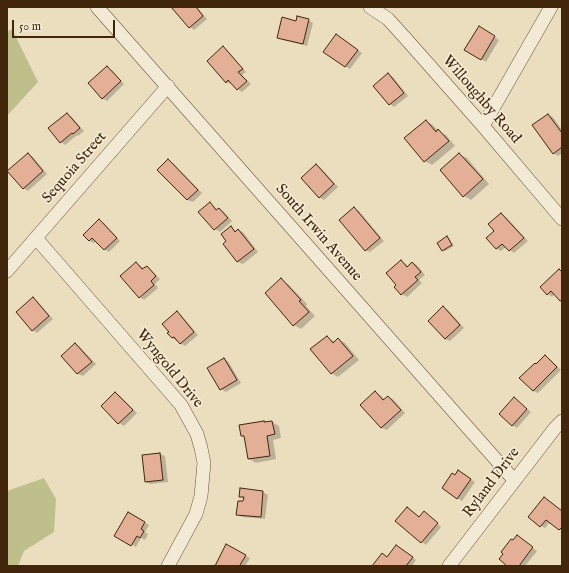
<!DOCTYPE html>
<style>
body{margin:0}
#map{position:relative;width:569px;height:573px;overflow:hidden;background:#ebdebf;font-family:"IM FELL English",serif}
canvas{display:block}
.frame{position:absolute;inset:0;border:8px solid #41260c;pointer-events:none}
.scale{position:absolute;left:12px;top:20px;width:103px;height:18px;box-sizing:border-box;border:2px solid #41260c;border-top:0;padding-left:5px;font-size:12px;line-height:14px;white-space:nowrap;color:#41260c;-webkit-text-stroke:3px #f2ead5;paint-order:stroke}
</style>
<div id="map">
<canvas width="569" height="573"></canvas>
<div class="frame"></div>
<div class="scale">50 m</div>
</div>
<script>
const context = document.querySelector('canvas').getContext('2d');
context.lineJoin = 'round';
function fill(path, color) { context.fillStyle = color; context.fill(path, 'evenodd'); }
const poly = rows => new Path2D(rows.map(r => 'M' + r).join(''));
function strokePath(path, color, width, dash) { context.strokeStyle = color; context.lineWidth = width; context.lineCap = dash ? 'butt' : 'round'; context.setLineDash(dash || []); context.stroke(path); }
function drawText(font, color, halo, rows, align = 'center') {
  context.font = font + ' "IM FELL English",serif'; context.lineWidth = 3.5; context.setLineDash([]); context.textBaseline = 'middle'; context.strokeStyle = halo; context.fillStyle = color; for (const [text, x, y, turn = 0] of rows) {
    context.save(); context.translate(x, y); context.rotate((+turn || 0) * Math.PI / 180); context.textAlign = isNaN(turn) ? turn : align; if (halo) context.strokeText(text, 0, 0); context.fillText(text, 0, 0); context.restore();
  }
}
fill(poly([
 [12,29,38,82,7,116,7,32],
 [44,478,56,499,54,532,24,551,18,566,7,566,7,491]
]), '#bfbf8c');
fill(poly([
 [173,7,197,7,207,19,194,30,190,27],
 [308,20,313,23,307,46,283,40,278,37],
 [479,27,499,40,486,62,466,49],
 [341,38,362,53,350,69,345,66],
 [223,48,227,50,246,72,242,75,251,84,242,92,238,89,232,83,231,84,226,82],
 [107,68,112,70,124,84,107,101,102,98],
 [388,74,393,77,408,96,394,107,390,104,374,86],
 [67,114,72,117,84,131,78,136,77,135,65,145,61,142],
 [548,115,553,117,562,130,562,153,558,156,553,153],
 [426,121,433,125,438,131,446,135,455,146,432,165,425,161],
 [28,154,33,157,47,174,28,191,23,188],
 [459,154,467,158,489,184,471,200,464,196],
 [168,160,173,163,202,193,193,202,188,200,159,170],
 [316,165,321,168,338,187,324,200,319,197],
 [210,204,214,206,217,210,219,209,223,211,232,221,220,232,215,229,200,212],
 [354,208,359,211,384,241,370,252,365,250],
 [501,214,506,217,528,241,514,253,506,247,501,251,497,249,487,238,495,231],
 [99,220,104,223,120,241,109,252,104,249,96,241,94,243,89,241],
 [231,228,236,231,238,230,243,232,258,252,243,264,238,262,224,244,228,241],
 [447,237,449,238,454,246,445,251,443,250],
 [401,261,406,264,408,267,413,263,417,265,425,275,419,280,422,283,407,297,402,294,396,287],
 [136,263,141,266,144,270,147,267,151,270,160,279,155,284,158,288,144,300,140,297,122,276],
 [559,270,562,272,562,301,555,294,552,297,548,294,541,287],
 [281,280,288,284,307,304,306,306,315,316,301,329,294,325],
 [33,299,37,301,53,319,37,333,33,330],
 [443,307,448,310,464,328,450,341,445,339],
 [177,312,181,315,198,335,185,346,172,338],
 [327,337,335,342,338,339,345,343,359,360,338,377,331,373],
 [76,344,80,347,96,364,83,376,78,374,63,356],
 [545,356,550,359,561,370,538,393,533,391,537,365],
 [224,359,228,361,241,383,226,392,221,389],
 [375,392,380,395,385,400,388,397,393,399,405,413,387,430,382,428,361,405],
 [116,393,120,396,137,413,124,426,119,423,102,406],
 [518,401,531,412,517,428,512,425],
 [272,422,279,426,281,438,273,440,276,459,256,463,249,459,246,438,242,435],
 [160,454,165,456,168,482,150,484,146,482,143,456],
 [463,474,475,482,462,501,457,498,456,476],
 [241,489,263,492,268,495,265,519,242,517,237,514,244,503,244,499,240,496],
 [545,498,562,511,562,531,550,522,545,528,541,526],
 [408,508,420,517,428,515,441,527,442,526,426,545,422,542,397,521],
 [129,513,149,525,145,532,148,534,145,540,141,538,136,547,116,535],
 [521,539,537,551,525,566,509,566],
 [226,546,250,558,245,566,216,566],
 [401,549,416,560,412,566,374,566]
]), '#0003');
const building = poly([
 [171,7,196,7,203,16,189,28,171,7],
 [297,16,309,19,303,44,277,38,282,17,296,21,297,16],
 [479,26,495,36,481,60,464,50,479,26],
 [336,34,358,50,345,67,323,52,336,34],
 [223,46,243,69,238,72,247,81,237,90,228,80,226,83,207,61,223,46],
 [107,66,121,81,102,99,88,83,107,66],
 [388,73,404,93,389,105,373,86,388,73],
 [67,113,80,128,73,134,72,133,60,143,48,128,67,113],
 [548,114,562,133,562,147,553,154,532,125,548,114],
 [426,120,436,132,438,129,449,141,424,162,404,138,426,120],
 [28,153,43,171,23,189,7,171,28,153],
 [459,153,483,179,463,197,440,170,459,153],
 [168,159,198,190,187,200,157,170,168,159],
 [316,164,334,184,319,198,301,178,316,164],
 [210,202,216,210,219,208,228,218,214,230,198,212,210,202],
 [354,207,380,238,365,251,339,220,354,207],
 [501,213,524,238,509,251,502,244,496,249,486,238,494,231,488,224,501,213],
 [99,219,117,238,104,250,92,238,89,241,83,235,99,219],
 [231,226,235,232,238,229,254,249,237,262,223,244,226,241,221,234,231,226],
 [447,236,452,245,442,251,437,243,447,236],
 [401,260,407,267,412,262,421,272,415,277,418,280,401,295,394,287,396,285,386,273,401,260],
 [136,262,142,269,147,266,156,276,151,281,154,285,139,298,120,276,136,262],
 [559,269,562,272,562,300,560,301,551,291,547,295,540,287,559,269],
 [281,278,301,300,299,301,309,312,293,326,265,293,281,278],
 [33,297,49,316,32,331,16,312,33,297],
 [443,306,460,325,445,339,428,321,443,306],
 [177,311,194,332,180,344,174,337,172,338,167,333,169,332,162,324,177,311],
 [327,336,333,343,338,338,353,356,331,374,310,349,327,336],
 [75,343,92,362,77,374,61,356,75,343],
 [545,355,557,367,533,391,519,378,535,363,536,364,545,355],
 [224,358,237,380,220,390,207,368,224,358],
 [375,391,383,400,388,396,401,410,381,428,360,405,375,391],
 [115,392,133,410,118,424,101,406,115,392],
 [514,397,527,409,512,426,499,414,514,397],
 [264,421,264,422,272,421,275,434,267,436,270,456,248,459,244,436,241,436,239,425,264,421],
 [160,453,163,480,145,482,142,455,160,453],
 [458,470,471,479,457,499,442,488,452,473,455,475,458,470],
 [240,488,263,491,261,517,236,515,238,501,243,501,244,497,239,497,240,488],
 [544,497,562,511,562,527,559,530,546,520,540,527,528,517,544,497],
 [407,507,419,517,424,511,438,523,421,543,395,521,407,507],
 [128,512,145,522,141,529,144,531,140,538,137,536,131,546,114,536,128,512],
 [517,535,533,547,519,566,507,566,499,559,503,554,501,552,511,539,513,540,517,535],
 [226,544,246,555,240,565,242,566,215,566,226,544],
 [396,545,413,557,406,566,372,566,382,553,387,557,396,545]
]);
fill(building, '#e3b097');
strokePath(building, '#41260c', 1);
const street = poly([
 [97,7,514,480],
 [370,7,388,19,407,40,483,126,562,219],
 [483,126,551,7],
 [36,238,181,405,197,434,201,448,204,463,201,496,196,514,168,566],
 [7,271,168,86],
 [449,566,555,428,562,421]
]);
strokePath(street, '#6c5439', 14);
strokePath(street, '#f2ead5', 13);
drawText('15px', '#41260c', '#f2ead5', [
 ["Willoughby Road",481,100,49],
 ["Sequoia Street",75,168,-49],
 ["South Irwin Avenue",318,233,49],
 ["Wyngold Drive",169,369,51],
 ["Ryland Drive",492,483,-53]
]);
</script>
